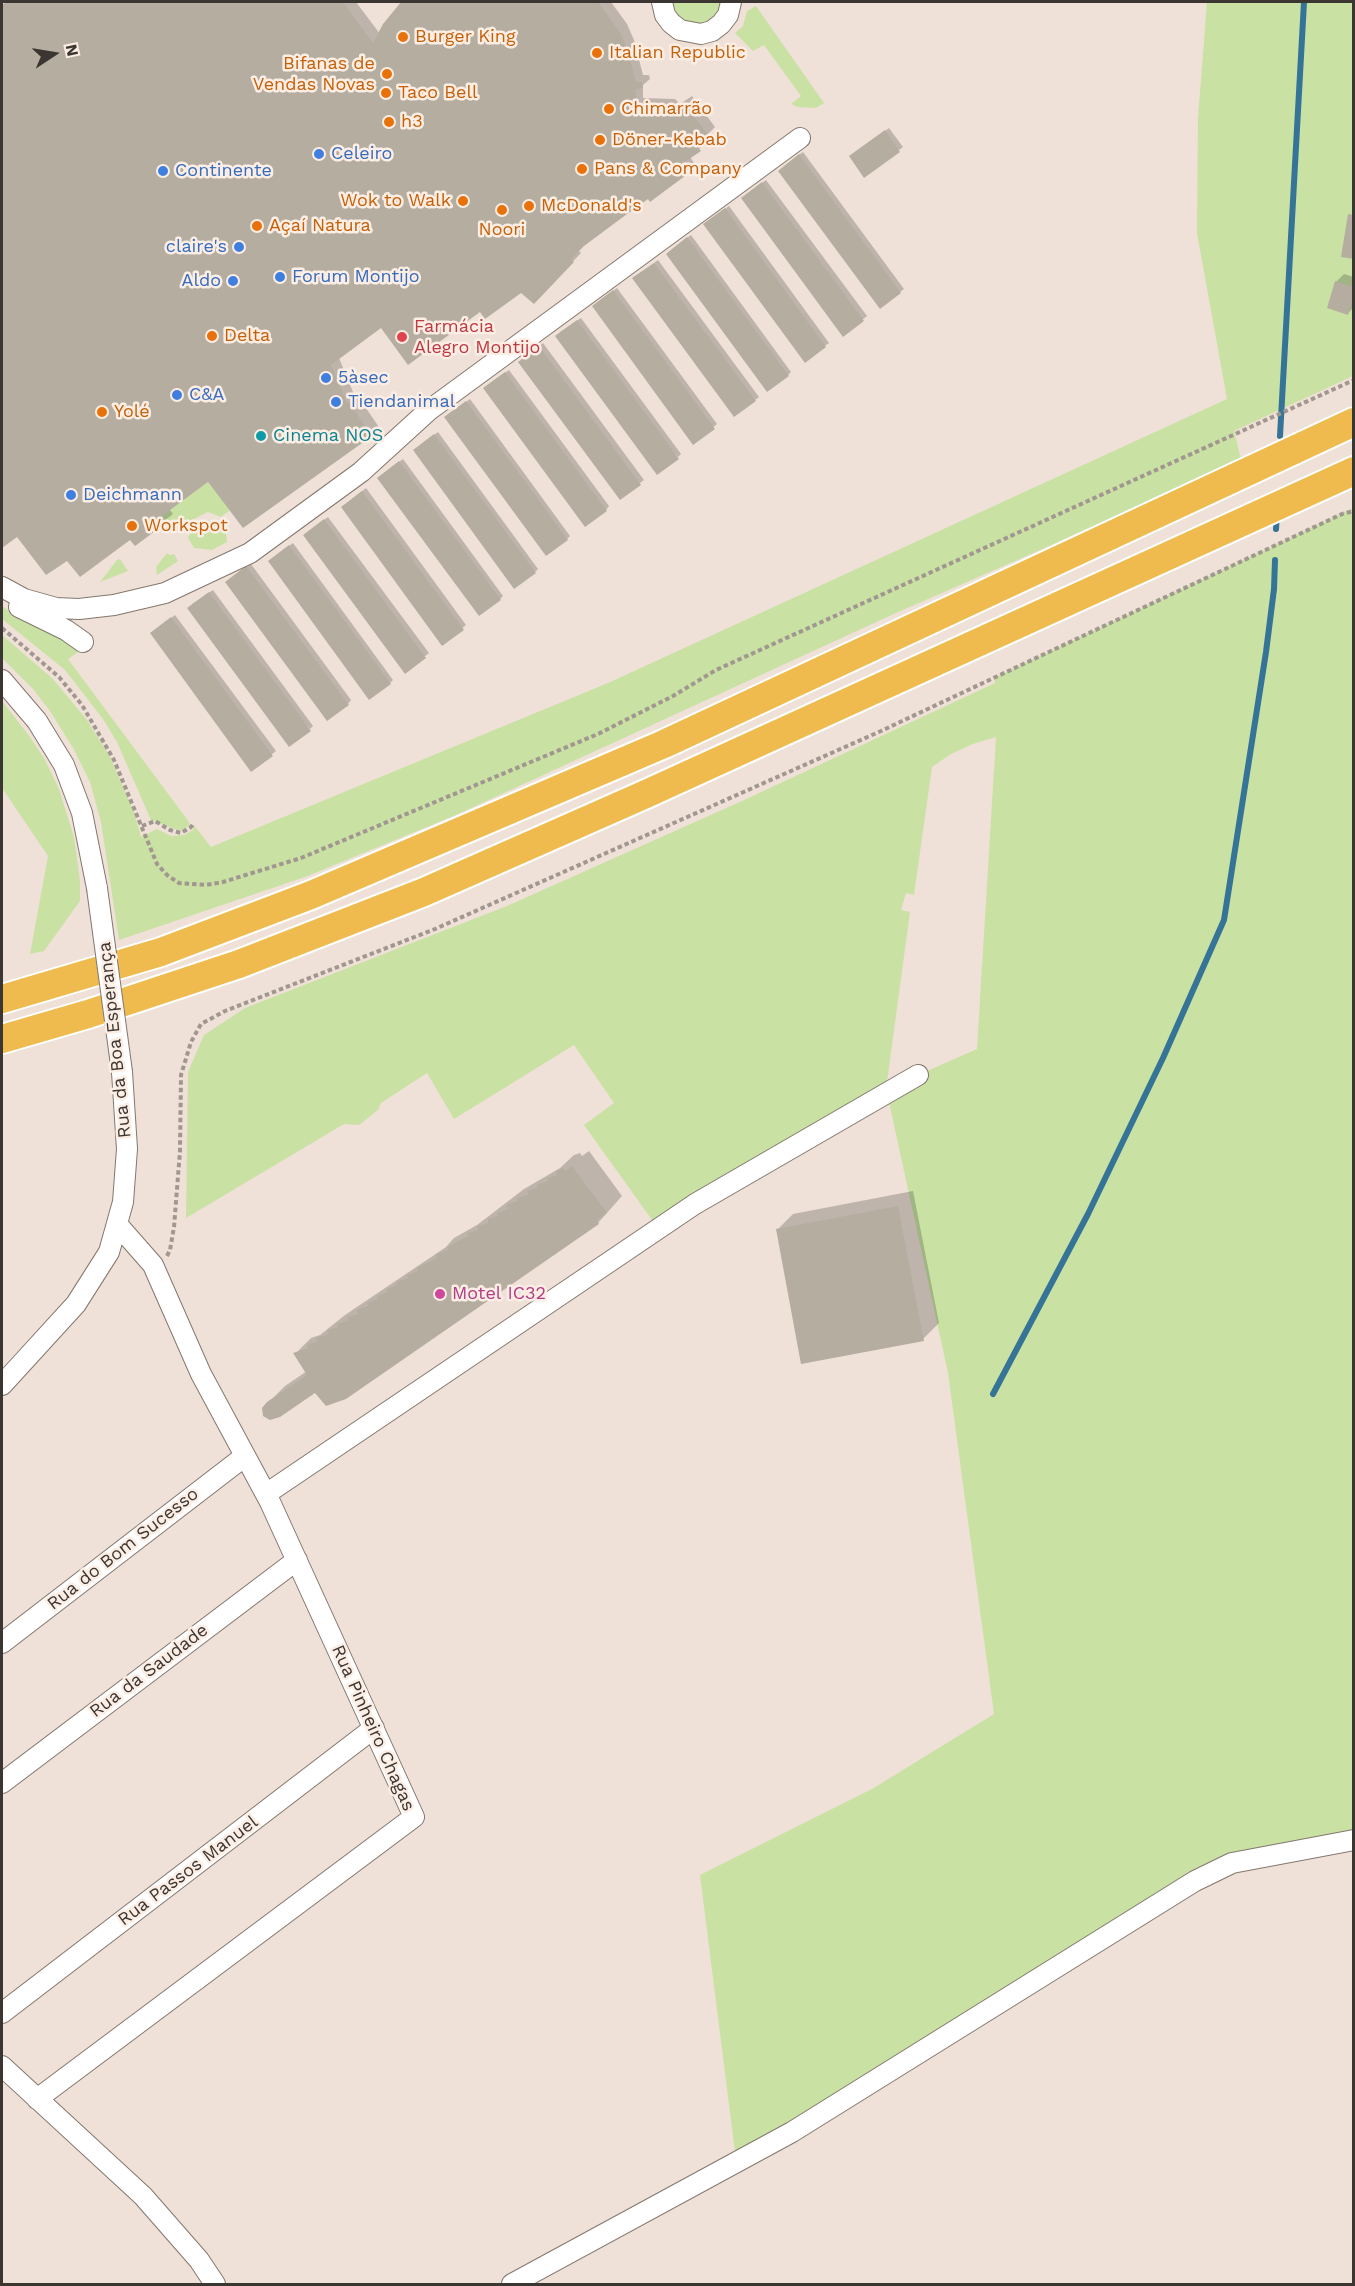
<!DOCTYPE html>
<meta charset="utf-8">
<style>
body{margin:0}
#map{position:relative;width:1355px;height:2286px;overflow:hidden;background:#efe1d7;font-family:"Work Sans",sans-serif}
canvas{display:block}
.frame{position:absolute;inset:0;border:3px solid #3b3632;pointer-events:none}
.north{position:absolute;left:24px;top:24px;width:60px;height:60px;-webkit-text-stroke:4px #fceee4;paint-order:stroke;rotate:78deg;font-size:16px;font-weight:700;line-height:24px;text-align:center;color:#3b3632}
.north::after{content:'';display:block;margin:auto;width:21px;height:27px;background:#3b3632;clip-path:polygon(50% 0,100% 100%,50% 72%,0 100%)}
</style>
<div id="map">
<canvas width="1355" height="2286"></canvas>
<div class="frame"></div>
<div class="north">N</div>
</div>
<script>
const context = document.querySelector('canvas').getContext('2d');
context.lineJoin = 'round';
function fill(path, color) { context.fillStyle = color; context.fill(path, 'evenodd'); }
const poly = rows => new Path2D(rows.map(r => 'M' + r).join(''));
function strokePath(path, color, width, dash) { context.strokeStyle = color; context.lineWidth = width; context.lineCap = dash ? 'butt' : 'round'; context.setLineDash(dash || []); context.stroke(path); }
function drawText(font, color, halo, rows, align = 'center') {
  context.font = font + ' "Work Sans",sans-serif'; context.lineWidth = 5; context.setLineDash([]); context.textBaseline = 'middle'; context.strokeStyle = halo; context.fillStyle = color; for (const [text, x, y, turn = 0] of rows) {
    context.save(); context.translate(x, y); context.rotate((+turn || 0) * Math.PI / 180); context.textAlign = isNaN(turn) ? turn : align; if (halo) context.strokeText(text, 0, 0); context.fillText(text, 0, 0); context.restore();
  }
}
fill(poly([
 [671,2,722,2,717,15,702,25,691,25,680,19,673,10],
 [1207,2,1353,2,1353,376,1234,431,1241,459,1038,551,896,613,456,815,305,877,119,940,101,822,90,782,73,748,50,711,33,689,2,658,2,635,53,679,87,720,110,757,134,812,141,837,157,829,171,836,184,835,193,830,193,824,211,847,608,683,1227,399,1197,233,1198,118],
 [756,6,824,103,816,108,798,107,791,104,801,96,764,45,753,51,735,33,743,26,747,11],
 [208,482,230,510,221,517,208,512,182,525,166,523,162,516],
 [1353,508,1353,1839,1234,1863,914,2051,735,2152,700,1875,872,1789,994,1714,948,1373,887,1093,918,1075,977,1049,996,737,973,744,951,754,932,767,914,895,906,893,901,910,910,912,887,1082,655,1224,584,1125,614,1103,574,1045,454,1119,427,1073,381,1103,378,1110,359,1125,344,1124,186,1218,188,1072,204,1035,245,1008,507,906,742,801,995,683,995,677],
 [209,521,215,523,226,533,227,542,212,550,194,548,188,538,189,535],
 [167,553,170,555,174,554,178,561,157,575,156,567],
 [120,559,128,571,100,582,117,560],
 [2,606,22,619,48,629,81,650,68,659,189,822,189,825,183,830,178,830,151,820,117,742,103,719,65,670,2,619],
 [2,701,30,737,45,760,59,789,74,837,80,880,80,901,44,951,30,954,48,856,2,788]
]), '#cae1a4');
fill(poly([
 [6,2,356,2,380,34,403,2,611,2,627,24,634,40,643,75,649,75,650,79,643,85,643,98,675,99,680,104,692,96,715,127,704,138,707,142,690,157,695,164,688,172,648,197,578,250,581,253,542,294,521,291,480,310,381,326,339,358,355,397,357,395,379,427,371,434,244,526,209,479,169,509,173,514,135,544,130,538,68,559,18,535,2,546,2,5],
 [889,128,903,147,865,176,855,153],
 [803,152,904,289,900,292,783,167],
 [766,180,867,316,843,335,746,195],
 [729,206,829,343,805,361,708,221],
 [691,235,791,372,788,375,671,250],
 [658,260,759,397,755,400,638,275],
 [1344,274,1354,277,1354,307,1348,313,1336,282],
 [617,288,717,424,694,443,597,303],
 [581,318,681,454,678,457,560,332],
 [543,343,644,480,620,498,523,358],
 [509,370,609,506,606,510,488,385],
 [470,399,570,536,567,539,450,414],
 [438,432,538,569,535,572,418,447],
 [403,459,503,596,500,599,383,474],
 [366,488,466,625,443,644,346,504],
 [328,517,429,653,405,672,308,532],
 [293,543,393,680,390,683,273,558],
 [251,564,351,700,348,704,230,579],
 [213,590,313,726,310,729,192,604],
 [175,615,276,751,252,770,155,630],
 [589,1151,622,1196,598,1223,315,1391,268,1403,285,1386,307,1371,295,1354,311,1338,320,1335,345,1315,446,1247,454,1238,477,1225,524,1189,560,1168,574,1155,580,1153,582,1156],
 [913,1191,939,1323,923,1339,777,1230,793,1214]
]), '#0003');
strokePath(poly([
 [1280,436,1304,2],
 [1276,529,1277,515],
 [993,1394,1088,1214,1163,1058,1224,920,1266,652,1274,589,1275,560]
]), '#357497', 6);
fill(poly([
 [7,2,343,2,373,43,383,24,401,2,598,2,620,32,627,48,636,82,642,82,643,88,636,89,636,105,667,107,671,111,683,102,709,136,697,146,701,151,682,164,689,173,650,202,648,199,623,217,584,246,571,259,574,262,534,304,521,293,485,319,480,312,408,365,381,328,331,365,347,403,349,402,372,436,243,528,208,482,162,516,166,523,135,546,130,540,80,577,67,561,46,575,17,537,2,548,2,5],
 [885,130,900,152,864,178,849,156],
 [799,154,901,293,880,309,778,171],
 [762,182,864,321,843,337,741,198],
 [725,208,826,347,805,363,703,224],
 [1348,214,1354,215,1354,259,1341,257],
 [687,237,789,376,767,392,666,254],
 [654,263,756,401,734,417,632,278],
 [1335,281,1354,287,1354,296,1348,315,1327,308],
 [613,290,715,429,693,445,592,306],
 [577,320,679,459,657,475,555,336],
 [539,346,641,485,620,500,518,362],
 [505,372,607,511,585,527,483,388],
 [466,401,568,540,546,556,444,417],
 [434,434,536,573,514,589,413,450],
 [399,461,501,600,479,616,377,478],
 [362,491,464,630,442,646,341,507],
 [324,519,426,658,405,674,303,535],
 [289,545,391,684,369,700,268,561],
 [246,566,349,705,327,721,225,582],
 [209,592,311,731,289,747,187,608],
 [171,617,273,756,251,772,150,633],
 [572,1166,607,1213,597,1220,599,1224,346,1399,326,1406,315,1393,280,1417,270,1420,263,1416,262,1408,267,1402,307,1375,293,1353,308,1348,307,1345,318,1341,316,1338,328,1334,327,1330,338,1327,337,1324,348,1320,347,1317,358,1314,356,1310,368,1306,367,1303,378,1299,377,1296,388,1292,387,1289,397,1285,397,1282,408,1278,407,1275,418,1271,417,1268,437,1258,436,1254,448,1250,447,1247,468,1236,467,1233,478,1230,477,1226,488,1223,488,1219,498,1216,497,1213,508,1209,506,1205,518,1201,517,1198,528,1195,527,1191,537,1188,537,1185,548,1181,547,1178,557,1175,556,1171,564,1168,565,1171],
 [898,1206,924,1341,801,1364,776,1229]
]), '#b5ada0');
const minor = poly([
 [662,2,665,15,671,23,680,30,701,34,712,31,721,24,728,15,731,2],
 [2,587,24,599,56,608,79,609,114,605,165,593,250,553,361,472,428,411,800,138],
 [19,607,66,630,83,642],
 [2,680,37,721,64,765,82,813,97,888],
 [2,1385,76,1304,109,1252,123,1202,127,1149,122,1072],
 [266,1494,695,1204,918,1075],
 [2,1643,245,1456],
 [2,1783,297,1560],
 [2,2013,374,1728],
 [2,2066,143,2196,199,2260,215,2284],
 [37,2099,414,1817,270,1502,201,1374,153,1265,117,1224],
 [512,2284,792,2132,1195,1881,1232,1863,1354,1840]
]);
const highway = poly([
 [2,999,161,952,311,895,664,744,1354,422],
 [2,1039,88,1014,239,964,424,892,646,794,1354,471]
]);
strokePath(minor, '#83776e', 22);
strokePath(highway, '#fff', 32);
strokePath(poly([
 [2,628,59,677,82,705,114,760,157,864,167,875,179,883,206,885,223,882,301,858,598,734,673,696,716,670,1354,380],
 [142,826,155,821,170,830,181,833,191,827,193,824],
 [167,1256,170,1250,174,1227,180,1151,181,1075,191,1042,201,1024,225,1011,435,929,881,731,1342,514,1354,511]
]), '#a19790', 4, [4.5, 3]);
strokePath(minor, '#fff', 20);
strokePath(highway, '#efbb4e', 28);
const minorBridge = poly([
 [97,888,122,1072]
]);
strokePath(minorBridge, '#83776e', 22, []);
strokePath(minorBridge, '#fff', 20);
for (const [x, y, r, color] of [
 [403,37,6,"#e8710a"],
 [597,53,6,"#e8710a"],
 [387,74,6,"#e8710a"],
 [386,93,6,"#e8710a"],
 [609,109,6,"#e8710a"],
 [389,122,6,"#e8710a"],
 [600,140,6,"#e8710a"],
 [319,154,6,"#3f7fe0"],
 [582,169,6,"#e8710a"],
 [163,171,6,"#3f7fe0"],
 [463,201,6,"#e8710a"],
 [529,206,6,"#e8710a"],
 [502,210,6,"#e8710a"],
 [257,226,6,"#e8710a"],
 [239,247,6,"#3f7fe0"],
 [280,277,6,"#3f7fe0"],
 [233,281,6,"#3f7fe0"],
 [212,336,6,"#e8710a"],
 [402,337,6,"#e0444e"],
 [326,378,6,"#3f7fe0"],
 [177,395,6,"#3f7fe0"],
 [336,402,6,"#3f7fe0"],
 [102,412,6,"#e8710a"],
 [261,436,6,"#0f9aa8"],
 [71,495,6,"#3f7fe0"],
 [132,526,6,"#e8710a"],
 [440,1294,6,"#d1479c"]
]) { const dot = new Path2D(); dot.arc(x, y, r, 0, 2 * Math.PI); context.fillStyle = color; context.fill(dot); strokePath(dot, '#fceee4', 2); }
drawText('18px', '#c56008', '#fceee4', [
 ["Burger King",415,37],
 ["Italian Republic",609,53],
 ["Bifanas de",375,64,"right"],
 ["Vendas Novas",375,85,"right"],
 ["Taco Bell",398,93],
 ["Chimarrão",621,109],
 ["h3",401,122],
 ["Döner-Kebab",612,140],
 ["Pans & Company",594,169],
 ["Wok to Walk",451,201,"right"],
 ["McDonald's",541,206],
 ["Açaí Natura",269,226],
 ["Noori",502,230,"center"],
 ["Delta",224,336],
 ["Yolé",114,412],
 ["Workspot",144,526]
], 'left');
drawText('18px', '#366cbe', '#fceee4', [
 ["Celeiro",331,154],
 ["Continente",175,171],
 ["claire's",227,247,"right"],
 ["Forum Montijo",292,277],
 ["Aldo",221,281,"right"],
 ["5àsec",338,378],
 ["C&A",189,395],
 ["Tiendanimal",348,402],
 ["Deichmann",83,495]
], 'left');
drawText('18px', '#be3a42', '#fceee4', [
 ["Farmácia",414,327],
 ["Alegro Montijo",414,348]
], 'left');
drawText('18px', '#0d838f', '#fceee4', [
 ["Cinema NOS",273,436]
], 'left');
drawText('18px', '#3b3632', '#fceee4', [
 ["Rua da Boa Esperança",115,1040,-96],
 ["Rua do Bom Sucesso",123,1549,-38],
 ["Rua da Saudade",149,1671,-37],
 ["Rua Pinheiro Chagas",373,1728,66],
 ["Rua Passos Manuel",188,1871,-37]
]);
drawText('18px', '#b23c85', '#fceee4', [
 ["Motel IC32",452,1294]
], 'left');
</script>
